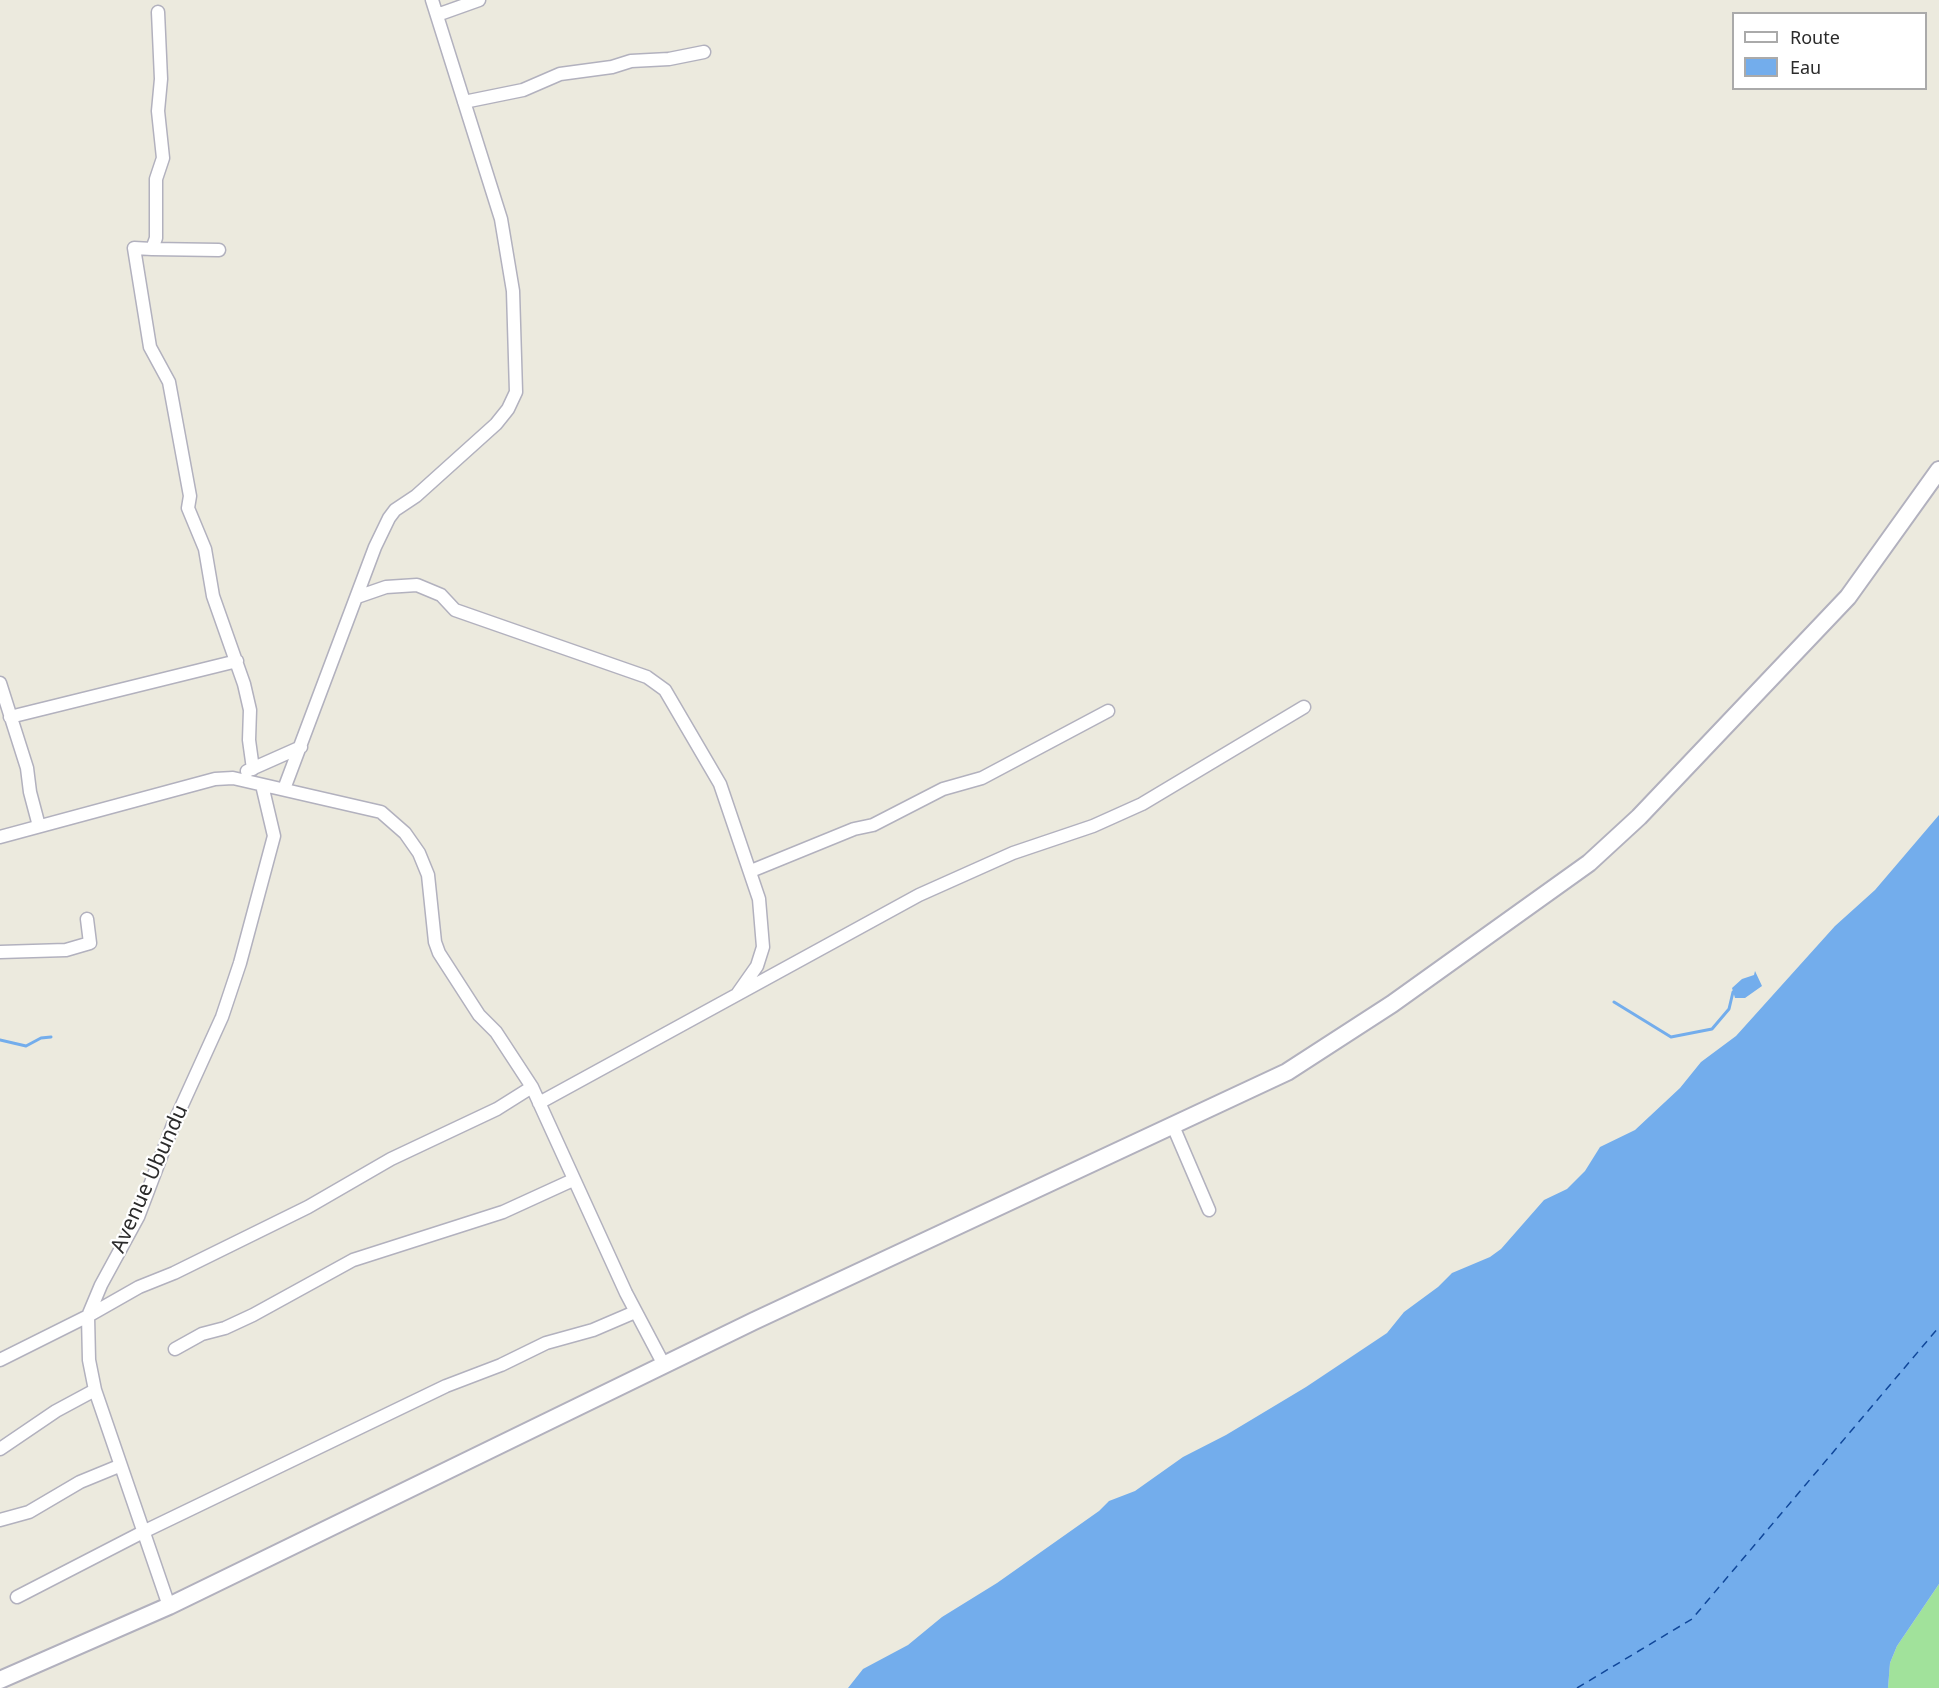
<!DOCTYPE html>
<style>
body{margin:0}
#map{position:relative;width:1939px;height:1688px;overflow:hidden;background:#eceade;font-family:"Noto Sans",sans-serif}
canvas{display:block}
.legend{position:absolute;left:1732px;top:12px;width:195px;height:78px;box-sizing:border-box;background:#fff;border:2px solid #aaa;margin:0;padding:8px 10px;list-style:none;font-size:18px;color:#2b2b2b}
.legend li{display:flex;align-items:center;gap:12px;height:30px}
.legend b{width:30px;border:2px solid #aaa}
</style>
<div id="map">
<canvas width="1939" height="1688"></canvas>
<ul class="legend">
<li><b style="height:8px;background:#fff"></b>Route</li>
<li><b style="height:16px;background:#73adec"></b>Eau</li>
</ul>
</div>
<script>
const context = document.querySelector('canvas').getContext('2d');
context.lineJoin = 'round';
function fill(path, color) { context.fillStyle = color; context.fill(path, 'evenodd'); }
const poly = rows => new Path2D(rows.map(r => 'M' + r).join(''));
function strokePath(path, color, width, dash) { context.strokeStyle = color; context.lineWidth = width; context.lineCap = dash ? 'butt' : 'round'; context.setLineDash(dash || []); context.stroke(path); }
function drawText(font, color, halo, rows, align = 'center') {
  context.font = font + ' "Noto Sans",sans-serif'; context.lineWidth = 4.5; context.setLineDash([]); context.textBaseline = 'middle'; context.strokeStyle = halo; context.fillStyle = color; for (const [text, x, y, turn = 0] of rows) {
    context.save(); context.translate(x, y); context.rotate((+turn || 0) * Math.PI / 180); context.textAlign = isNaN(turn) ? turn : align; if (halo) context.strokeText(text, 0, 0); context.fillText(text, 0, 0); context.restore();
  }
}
fill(poly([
 [1939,1584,1939,1688,1888,1688,1890,1663,1897,1646]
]), '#a1e29b');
fill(poly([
 [1939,815,1939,1584,1897,1646,1890,1663,1888,1688,848,1688,863,1669,908,1645,942,1617,997,1583,1099,1511,1109,1501,1135,1491,1183,1457,1226,1435,1306,1387,1387,1333,1404,1312,1438,1287,1452,1273,1490,1257,1501,1249,1544,1200,1567,1189,1585,1171,1600,1147,1635,1130,1680,1088,1701,1062,1736,1036,1835,926,1875,890],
 [1755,971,1762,986,1745,998,1735,998,1732,988,1742,979,1754,975]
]), '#73adec');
strokePath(poly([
 [1614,1002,1671,1037,1712,1029,1729,1009,1733,992],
 [0,1040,26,1046,41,1038,51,1037]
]), '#73adec', 3);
strokePath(poly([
 [1577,1688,1692,1619,1939,1327]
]), '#10479a', 1.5, [8, 6]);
const street = poly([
 [158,12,161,79,158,111,163,158,156,179,156,238,152,249,134,248,150,347,169,382,190,496,188,508,205,549,213,596,244,684,250,710,249,740,253,769],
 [437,15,479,0],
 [464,102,523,90,560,74,612,67,631,61,669,59,704,52],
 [152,249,219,250],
 [357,597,386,587,417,585,441,595,455,610,647,677,665,690,720,784,759,899,763,947,757,966,738,993],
 [0,683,27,768,30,792,39,826],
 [10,717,237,661],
 [247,771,301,747],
 [284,789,375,547,389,518,395,510,416,496,496,424,508,409,516,392,513,291,501,219,432,0],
 [0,837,215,779,233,778,381,812,405,833,419,853,428,875,435,942,439,953,479,1015,496,1032,532,1087,626,1293,664,1365],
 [751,871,854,829,873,825,943,789,982,778,1108,711],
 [0,952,66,950,90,943,87,919],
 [539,1103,919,895,1013,853,1093,826,1142,804,1304,707],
 [1173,1126,1209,1210],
 [175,1349,202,1334,225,1328,253,1315,353,1260,503,1212,573,1180],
 [0,1360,88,1316,139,1287,174,1273,308,1207,391,1159,497,1109,532,1087],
 [0,1449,56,1411,95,1390],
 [0,1520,29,1512,80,1482,119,1466],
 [17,1597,143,1532,446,1386,501,1365,546,1343,593,1330,635,1312],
 [169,1606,95,1390,89,1360,88,1316,101,1285,138,1217,173,1125,222,1017,240,963,274,836,262,785]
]);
const secondary = poly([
 [0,1680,169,1606,754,1321,1287,1072,1392,1004,1589,863,1639,817,1848,597,1939,470]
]);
strokePath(street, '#b2b1be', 15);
strokePath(secondary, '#b2b1be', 20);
strokePath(street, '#fff', 12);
strokePath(secondary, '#fff', 16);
drawText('21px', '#2b2b2b', '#fff', [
 ["Avenue Ubundu",150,1179,-66]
]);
</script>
